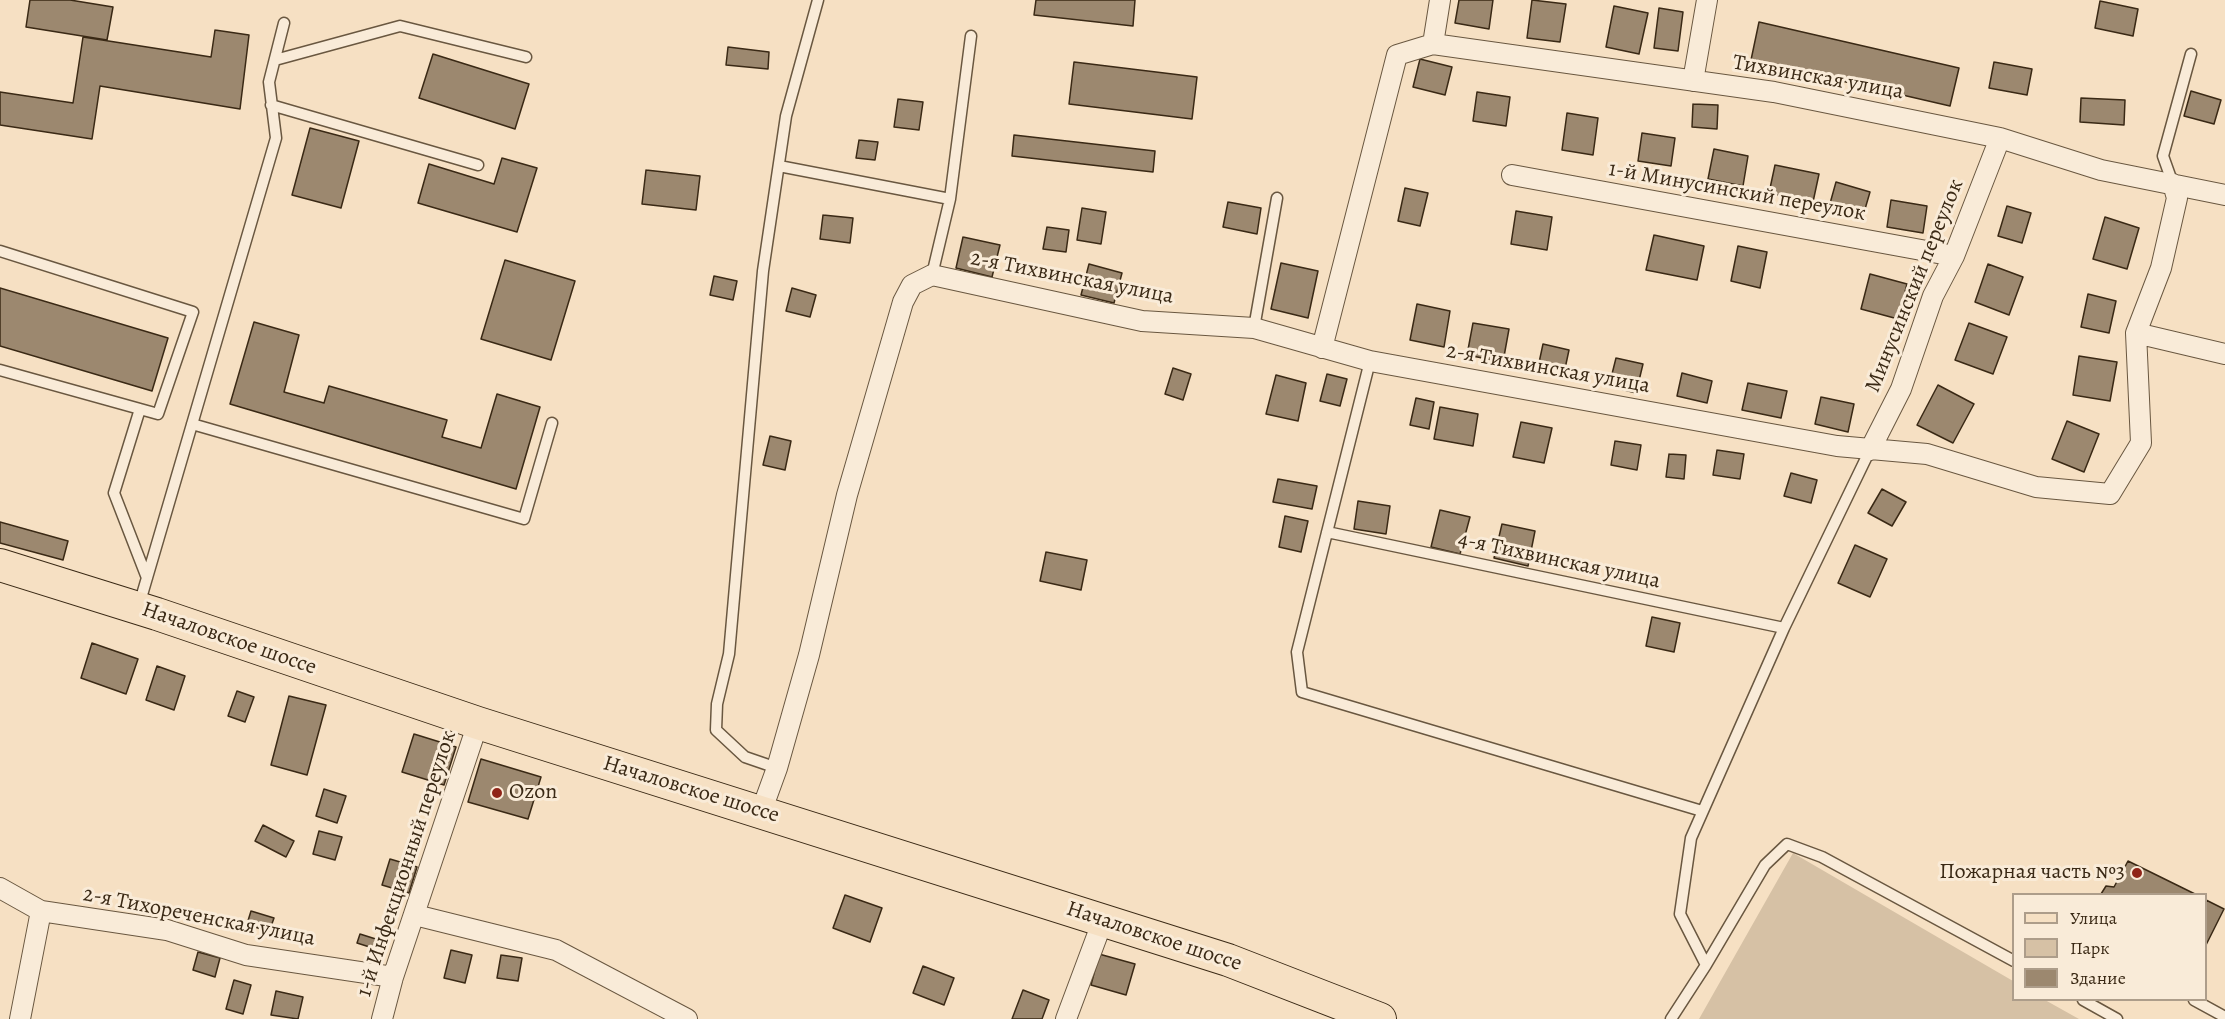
<!DOCTYPE html>
<meta charset="utf-8">
<style>
body{margin:0}
#map{position:relative;width:2225px;height:1019px;overflow:hidden;background:#f6e0c3;font-family:Alegreya,serif}
canvas{display:block}
.legend{position:absolute;left:2012px;top:893px;width:195px;height:108px;box-sizing:border-box;background:#f9ebd8;border:2px solid #ad9d8a;margin:0;padding:8px 10px;list-style:none;font-size:18px;color:#3a2915}
.legend li{display:flex;align-items:center;gap:12px;height:30px}
.legend b{width:30px;border:2px solid #ad9d8a}
</style>
<div id="map">
<canvas width="2225" height="1019"></canvas>
<ul class="legend">
<li><b style="height:8px;background:#f6e0c3"></b>Улица</li>
<li><b style="height:16px;background:#d6c1a5"></b>Парк</li>
<li><b style="height:16px;background:#9c886f"></b>Здание</li>
</ul>
</div>
<script>
const context = document.querySelector('canvas').getContext('2d');
context.lineJoin = 'round';
function fill(path, color) { context.fillStyle = color; context.fill(path, 'evenodd'); }
const poly = rows => new Path2D(rows.map(r => 'M' + r).join(''));
function strokePath(path, color, width, dash) { context.strokeStyle = color; context.lineWidth = width; context.lineCap = dash ? 'butt' : 'round'; context.setLineDash(dash || []); context.stroke(path); }
function drawText(font, color, halo, rows, align = 'center') {
  context.font = font + ' Alegreya,serif'; context.lineWidth = 6; context.setLineDash([]); context.textBaseline = 'middle'; context.strokeStyle = halo; context.fillStyle = color; for (const [text, x, y, turn = 0] of rows) {
    context.save(); context.translate(x, y); context.rotate((+turn || 0) * Math.PI / 180); context.textAlign = isNaN(turn) ? turn : align; if (halo) context.strokeText(text, 0, 0); context.fillText(text, 0, 0); context.restore();
  }
}
fill(poly([
 [1793,853,2013,981,2014,1000,2045,1000,2079,1019,1699,1019]
]), '#d6c1a5');
const building = poly([
 [30,0,70,0,113,7,107,40,26,27,30,0],
 [1036,0,1135,0,1133,26,1034,15,1036,0],
 [1459,0,1493,0,1489,29,1455,23,1459,0],
 [1532,0,1566,4,1560,42,1527,38,1532,0],
 [2100,1,2138,9,2133,36,2095,28,2100,1],
 [1614,6,1648,13,1639,54,1606,47,1614,6],
 [1659,8,1683,12,1678,51,1654,48,1659,8],
 [1759,22,1959,68,1950,106,1751,60,1759,22],
 [215,30,249,35,240,109,100,86,92,139,0,125,0,92,73,103,83,37,211,57,215,30],
 [728,47,769,52,768,69,726,65,728,47],
 [433,54,529,84,515,129,419,98,433,54],
 [1420,59,1452,67,1445,95,1413,87,1420,59],
 [1074,62,1197,77,1192,119,1069,104,1074,62],
 [1994,62,2032,69,2027,95,1989,88,1994,62],
 [2191,91,2221,100,2214,124,2184,116,2191,91],
 [1477,92,1510,97,1506,126,1473,121,1477,92],
 [2081,98,2125,100,2124,125,2080,122,2081,98],
 [898,99,923,102,919,130,894,127,898,99],
 [1693,104,1718,105,1717,129,1692,127,1693,104],
 [1567,113,1598,118,1593,155,1562,150,1567,113],
 [310,128,359,141,341,208,292,195,310,128],
 [1642,133,1675,138,1671,166,1638,161,1642,133],
 [1014,135,1155,151,1153,172,1012,156,1014,135],
 [859,140,878,142,875,160,856,158,859,140],
 [1714,149,1748,156,1743,186,1708,179,1714,149],
 [502,158,537,168,517,232,418,203,429,164,494,184,502,158],
 [1775,165,1819,174,1813,202,1769,193,1775,165],
 [646,170,700,176,696,210,642,204,646,170],
 [1836,182,1870,192,1863,216,1829,207,1836,182],
 [1405,188,1428,193,1420,226,1398,221,1405,188],
 [1891,200,1927,206,1923,233,1887,227,1891,200],
 [1228,202,1261,208,1257,234,1223,227,1228,202],
 [2007,206,2031,213,2022,243,1998,236,2007,206],
 [1082,208,1106,212,1101,244,1077,240,1082,208],
 [1516,211,1552,217,1547,250,1511,244,1516,211],
 [823,215,853,218,850,243,820,239,823,215],
 [2105,217,2139,228,2127,269,2093,259,2105,217],
 [1047,227,1069,230,1066,252,1043,249,1047,227],
 [1654,235,1704,246,1697,280,1646,270,1654,235],
 [963,237,1000,245,992,277,956,268,963,237],
 [1738,246,1767,252,1760,288,1731,281,1738,246],
 [505,260,575,281,551,360,481,339,505,260],
 [1281,263,1318,271,1308,318,1271,309,1281,263],
 [1089,264,1122,273,1114,303,1081,295,1089,264],
 [1988,264,2023,277,2009,315,1975,302,1988,264],
 [1870,274,1907,284,1898,319,1861,309,1870,274],
 [714,276,737,281,733,300,710,295,714,276],
 [0,288,168,338,152,391,0,346,0,288],
 [792,288,816,295,810,317,786,311,792,288],
 [2088,294,2116,301,2109,333,2081,327,2088,294],
 [1417,304,1450,311,1444,347,1410,340,1417,304],
 [254,322,299,335,284,392,324,403,329,386,447,420,442,437,481,448,497,394,540,407,516,489,230,404,254,322],
 [1473,323,1509,329,1503,362,1467,355,1473,323],
 [1969,323,2007,337,1993,374,1955,360,1969,323],
 [1543,344,1569,350,1563,378,1537,372,1543,344],
 [2079,356,2117,362,2110,401,2073,395,2079,356],
 [1616,358,1643,364,1636,393,1609,386,1616,358],
 [1173,368,1191,374,1183,400,1165,394,1173,368],
 [1682,373,1712,381,1707,403,1677,396,1682,373],
 [1327,374,1347,379,1340,406,1320,401,1327,374],
 [1276,375,1306,383,1298,421,1266,414,1276,375],
 [1748,383,1787,391,1781,418,1742,410,1748,383],
 [1938,385,1974,404,1953,443,1917,425,1938,385],
 [1821,397,1854,404,1848,432,1815,424,1821,397],
 [1416,398,1434,402,1429,429,1410,425,1416,398],
 [1440,407,1478,414,1473,446,1434,439,1440,407],
 [2067,421,2099,434,2084,472,2052,459,2067,421],
 [1521,422,1552,428,1544,463,1513,457,1521,422],
 [770,436,791,441,785,470,763,465,770,436],
 [1615,441,1641,445,1637,470,1611,465,1615,441],
 [1717,450,1744,454,1740,479,1713,475,1717,450],
 [1669,454,1686,455,1684,479,1666,477,1669,454],
 [1791,473,1817,480,1811,503,1784,496,1791,473],
 [1278,479,1317,486,1312,509,1273,502,1278,479],
 [1882,489,1906,502,1892,526,1868,513,1882,489],
 [1358,501,1390,506,1386,534,1354,529,1358,501],
 [1440,510,1470,517,1460,554,1431,547,1440,510],
 [1285,516,1308,521,1301,552,1279,547,1285,516],
 [0,522,68,541,63,560,0,543,0,522],
 [1502,524,1535,531,1528,566,1494,558,1502,524],
 [1855,545,1887,559,1870,597,1838,583,1855,545],
 [1046,552,1087,560,1081,590,1040,581,1046,552],
 [1652,617,1680,623,1674,652,1646,646,1652,617],
 [92,643,138,659,126,694,81,678,92,643],
 [157,666,185,676,174,710,146,700,157,666],
 [237,691,254,697,245,722,228,716,237,691],
 [289,696,326,705,307,775,271,765,289,696],
 [414,734,456,747,444,785,402,772,414,734],
 [481,759,541,777,528,819,468,802,481,759],
 [324,789,346,796,337,823,316,816,324,789],
 [263,825,294,841,286,857,255,841,263,825],
 [319,831,342,837,335,860,313,854,319,831],
 [390,859,417,867,409,893,382,885,390,859],
 [2128,861,2195,894,2101,894,2106,886,2114,887,2128,861],
 [845,895,882,908,870,942,833,928,845,895],
 [2206,900,2224,909,2206,945,2206,900],
 [251,911,274,918,269,932,247,924,251,911],
 [360,934,382,941,379,950,357,943,360,934],
 [451,950,472,955,465,983,444,978,451,950],
 [198,952,220,958,215,977,193,970,198,952],
 [1099,954,1135,964,1126,995,1091,985,1099,954],
 [501,955,522,958,518,981,497,978,501,955],
 [923,966,954,978,944,1005,913,993,923,966],
 [234,980,251,985,243,1014,226,1009,234,980],
 [1023,990,1049,1000,1042,1019,1012,1019,1023,990],
 [276,991,303,997,298,1019,271,1015,276,991]
]);
fill(building, '#9c886f');
strokePath(building, '#3a2915', 1.5);
const lane = poly([
 [275,60,400,26,526,57],
 [271,105,478,165],
 [779,166,950,199,932,275],
 [2173,184,2163,156,2191,54],
 [950,199,971,36],
 [0,251,193,312,158,414,0,370],
 [1254,328,1277,198],
 [1370,361,1297,652,1302,692,1702,811],
 [140,409,114,493,147,578],
 [192,424,524,519,552,423],
 [1327,532,1784,628],
 [139,605,276,138,269,82,284,23],
 [777,768,745,757,716,730,717,704,729,654,763,271,786,116,818,0],
 [1706,965,1765,865,1787,844,1822,857,2014,961],
 [2083,1000,2117,1019],
 [2194,1000,2225,1017],
 [1671,1019,1706,965,1680,914,1691,838,1784,628,1870,450]
]);
const street = poly([
 [1433,44,1440,0],
 [1693,81,1707,0],
 [1512,175,1954,256],
 [2136,333,2225,354],
 [1322,348,1397,55,1433,44,1774,92,2000,138,2101,170,2225,195],
 [1870,450,1901,389,1933,296,1954,256,2000,138],
 [761,812,777,768,809,655,847,495,903,302,912,285,932,275,1142,321,1254,328,1370,361,1837,446,1927,454,2036,487,2110,494,2141,443,2136,333,2161,268,2177,198,2173,184],
 [0,888,41,911,167,930,246,955,393,977],
 [415,915,556,950,687,1019],
 [20,1019,41,911],
 [382,1019,393,977,478,723],
 [1066,1019,1103,920]
]);
const primary = poly([
 [0,565,157,614,478,723,1228,960,1380,1019]
]);
strokePath(lane, '#695740', 13);
strokePath(street, '#695740', 22);
strokePath(primary, '#3a2915', 34);
strokePath(lane, '#f9ebd8', 10);
strokePath(street, '#f9ebd8', 20);
strokePath(primary, '#f6e0c3', 32);
for (const [x, y, r, color] of [
 [497,793,6,"#8f2418"],
 [2137,873,6,"#8f2418"]
]) { const dot = new Path2D(); dot.arc(x, y, r, 0, 2 * Math.PI); context.fillStyle = color; context.fill(dot); strokePath(dot, '#f9ebd8', 2); }
drawText('22px', '#3a2915', '#f9ebd8', [
 ["Тихвинская улица",1818,78,10],
 ["1-й Минусинский переулок",1737,192,10],
 ["2-я Тихвинская улица",1072,278,11],
 ["Минусинский переулок",1915,286,-68],
 ["2-я Тихвинская улица",1548,369,10],
 ["4-я Тихвинская улица",1559,561,12],
 ["Началовское шоссе",229,639,19],
 ["Началовское шоссе",691,790,17],
 ["1-й Инфекционный переулок",407,864,-72],
 ["2-я Тихореченская улица",199,917,11],
 ["Началовское шоссе",1154,937,18]
]);
drawText('22px', '#3a2915', '#f9ebd8', [
 ["Ozon",509,793],
 ["Пожарная часть №3",2125,873,"right"]
], 'left');
</script>
